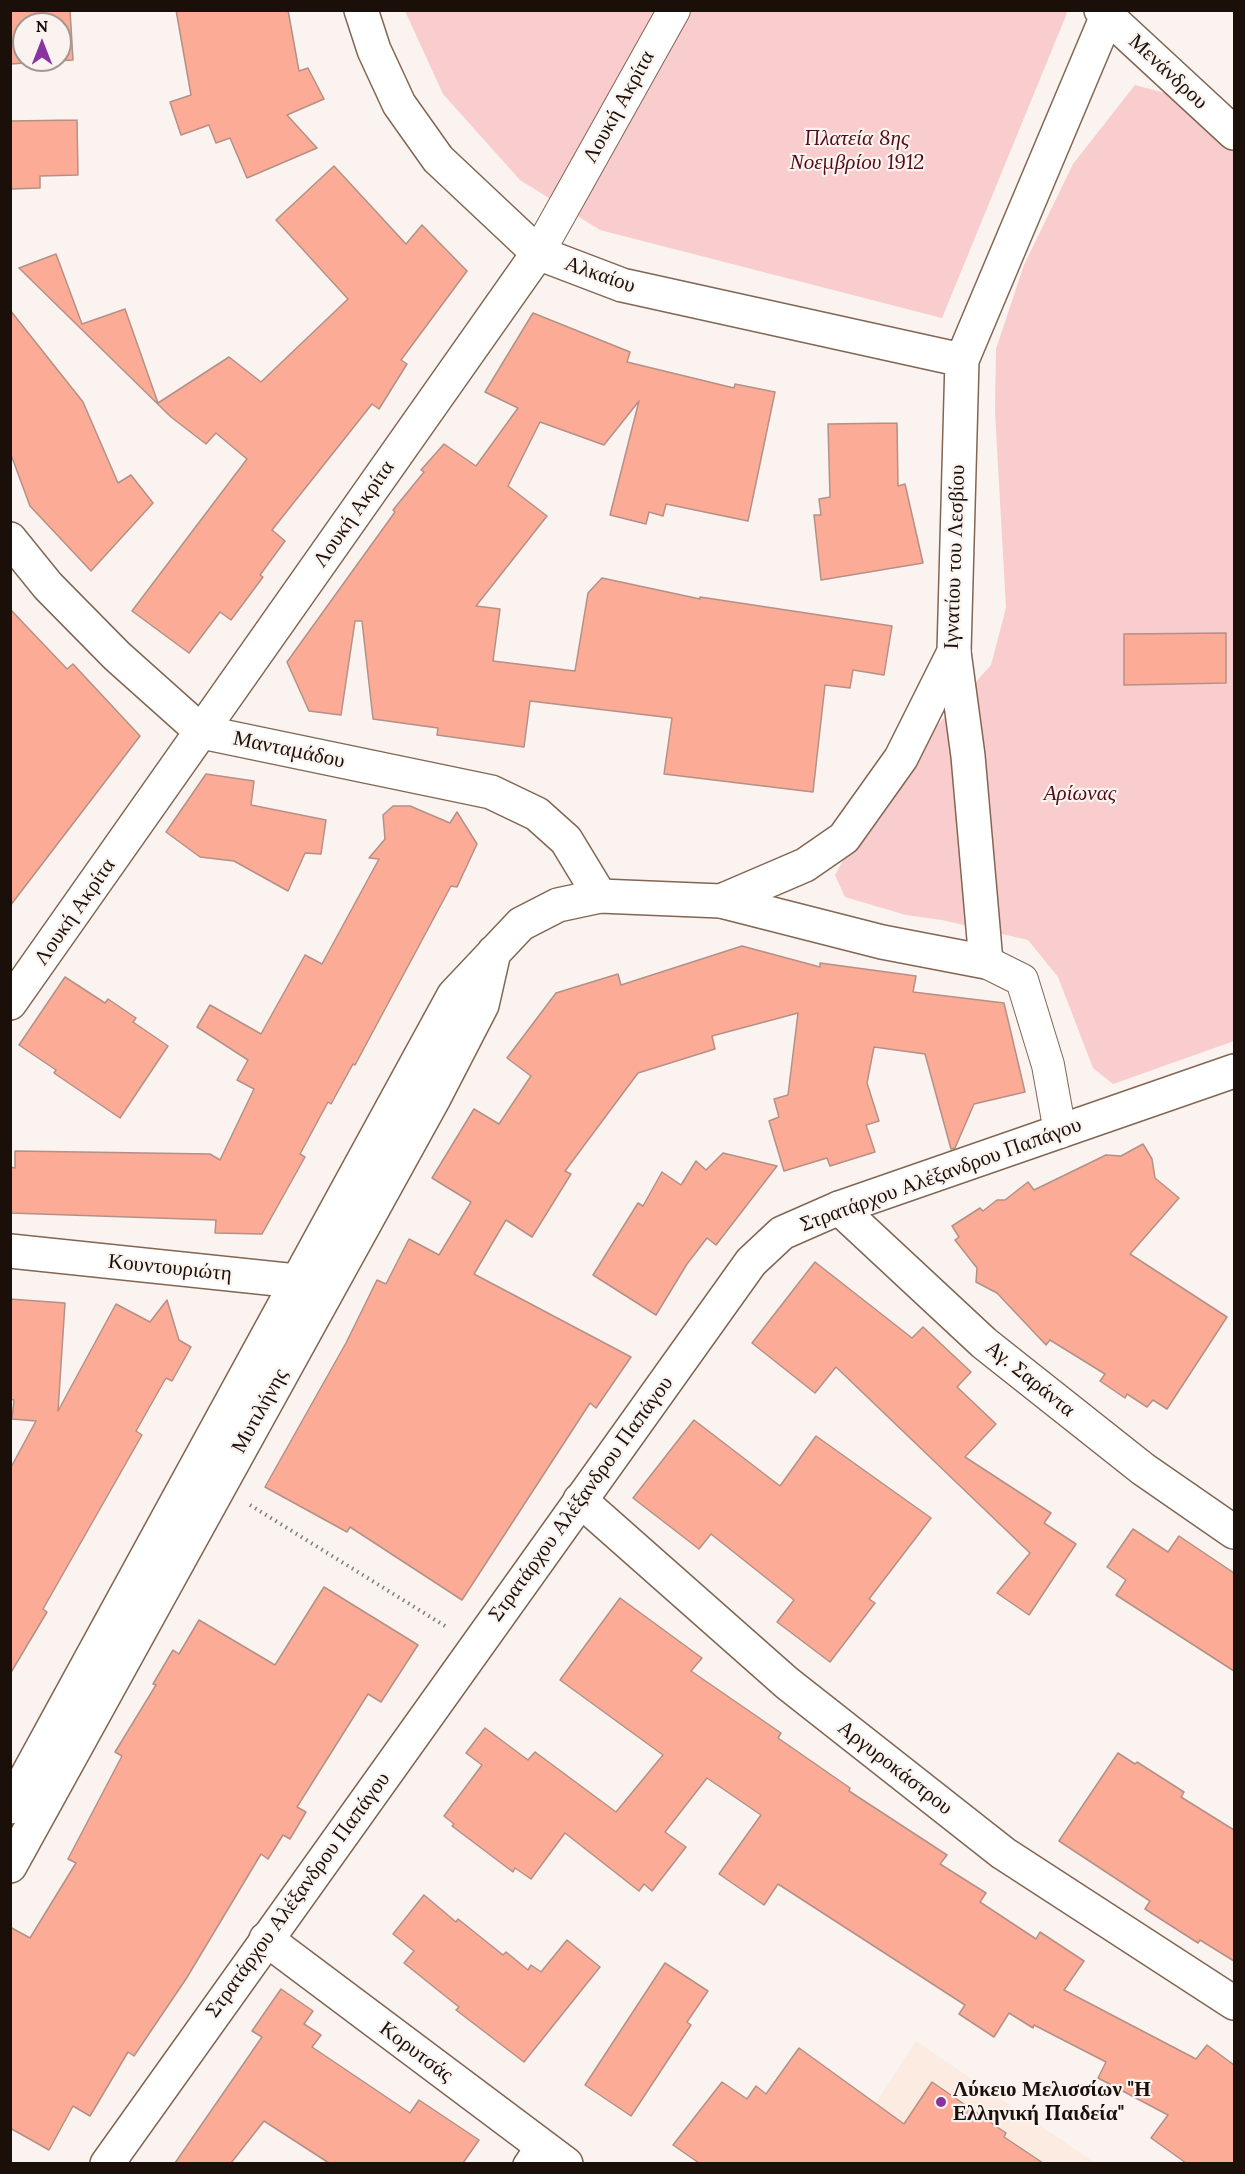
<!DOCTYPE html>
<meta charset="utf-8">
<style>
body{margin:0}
#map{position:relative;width:1245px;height:2174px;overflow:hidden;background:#faf3ef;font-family:Lora,serif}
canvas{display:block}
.frame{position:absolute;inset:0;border:12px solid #1b1009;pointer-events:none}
.north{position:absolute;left:12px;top:12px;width:60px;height:60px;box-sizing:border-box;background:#faf3ef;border:2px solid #a19893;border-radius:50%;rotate:0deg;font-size:16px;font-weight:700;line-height:24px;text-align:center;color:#1b1009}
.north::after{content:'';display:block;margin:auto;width:21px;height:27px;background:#8a33a0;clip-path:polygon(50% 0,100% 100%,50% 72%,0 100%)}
</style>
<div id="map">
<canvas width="1245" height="2174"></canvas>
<div class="frame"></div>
<div class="north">N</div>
</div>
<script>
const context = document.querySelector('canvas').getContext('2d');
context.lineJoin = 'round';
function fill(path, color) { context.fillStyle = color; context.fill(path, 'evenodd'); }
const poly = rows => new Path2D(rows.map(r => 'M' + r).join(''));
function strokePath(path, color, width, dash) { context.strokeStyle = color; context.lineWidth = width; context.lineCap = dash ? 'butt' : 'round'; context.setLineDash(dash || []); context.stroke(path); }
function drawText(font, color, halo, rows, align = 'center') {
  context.font = font + ' Lora,serif'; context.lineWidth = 4.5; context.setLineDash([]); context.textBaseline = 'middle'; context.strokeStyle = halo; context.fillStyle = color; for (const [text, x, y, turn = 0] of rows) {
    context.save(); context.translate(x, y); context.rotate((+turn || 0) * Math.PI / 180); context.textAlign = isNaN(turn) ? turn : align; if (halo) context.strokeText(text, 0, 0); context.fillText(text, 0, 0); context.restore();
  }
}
fill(poly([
 [916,2041,1095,2163,836,2164]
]), '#fbebe0');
fill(poly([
 [1064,10,1067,13,942,318,600,230,520,180,443,94,405,11],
 [1135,85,1172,95,1234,152,1234,1041,1113,1084,1093,1068,1058,977,1028,940,942,920,906,915,845,897,835,875,853,842,889,788,935,728,991,665,1006,608,995,412,996,349,1024,265,1073,164]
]), '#f9cccd');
const building = poly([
 [10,10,70,10,73,60,10,64,10,10],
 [24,24,60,24,60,60,24,60,24,24],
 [176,10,288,10,299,71,308,68,324,99,287,115,317,148,247,178,230,138,216,143,209,125,181,135,170,102,191,95,176,10],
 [77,120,78,175,40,176,40,188,10,189,10,121,77,120],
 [334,166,406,244,422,225,467,271,401,360,407,364,379,409,372,404,272,530,285,541,260,575,263,577,231,620,220,612,189,653,132,611,247,459,216,433,206,444,171,417,19,268,56,254,82,324,125,309,158,403,229,357,261,382,348,299,276,220,334,166],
 [10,310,83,402,118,483,131,475,153,503,91,571,30,506,10,452,10,310],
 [533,313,630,352,627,362,734,388,735,384,775,392,748,521,666,504,663,516,649,512,646,524,610,515,639,401,604,445,540,422,508,486,547,516,476,606,500,609,493,661,575,671,588,593,602,578,700,599,700,597,892,626,884,675,853,670,850,688,825,685,813,792,664,774,672,718,530,701,524,747,437,735,438,728,373,719,362,621,355,621,341,715,309,711,287,662,395,512,393,510,424,472,421,470,444,444,476,466,518,408,485,392,533,313],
 [897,423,898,486,905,484,923,563,821,580,814,515,821,515,819,499,830,497,828,424,897,423],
 [10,609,67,669,73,664,140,736,10,906,10,609],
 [1226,633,1226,683,1124,685,1124,634,1226,633],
 [206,774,254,781,251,805,326,820,321,854,305,853,288,891,234,861,200,857,166,832,206,774],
 [393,806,410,806,450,823,457,812,477,844,457,887,451,886,355,1065,353,1064,331,1104,328,1102,300,1154,305,1157,262,1234,215,1233,216,1220,10,1213,10,1167,15,1168,15,1151,210,1154,220,1160,254,1089,237,1080,248,1060,197,1027,210,1005,261,1034,305,955,322,964,379,859,369,858,385,839,383,815,393,806],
 [742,946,820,967,820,963,916,976,913,992,1004,1003,1025,1092,974,1104,955,1148,951,1149,925,1054,874,1047,867,1083,879,1121,866,1125,875,1152,830,1166,827,1158,784,1171,769,1121,779,1117,774,1099,788,1095,798,1013,712,1036,715,1049,638,1073,565,1171,571,1174,532,1237,506,1220,474,1274,631,1357,596,1408,590,1403,462,1600,350,1527,347,1532,265,1487,346,1343,377,1280,386,1284,409,1239,439,1255,471,1202,432,1178,474,1109,499,1124,531,1076,507,1058,556,993,618,974,621,985,742,946],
 [65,977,105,1003,108,999,136,1018,133,1022,168,1046,120,1118,54,1073,56,1070,19,1045,65,977],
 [1143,1144,1152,1159,1155,1178,1179,1198,1130,1254,1227,1317,1167,1409,1153,1400,1147,1407,1127,1394,1125,1398,1100,1381,1105,1374,1050,1340,1046,1345,997,1293,976,1282,977,1268,955,1240,959,1237,952,1226,980,1208,983,1211,997,1200,1005,1200,1028,1182,1034,1190,1106,1155,1121,1156,1143,1144],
 [723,1153,777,1166,716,1245,707,1238,687,1264,656,1315,593,1275,638,1203,643,1206,662,1172,681,1185,696,1161,706,1170,723,1153],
 [815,1262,912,1338,923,1327,971,1372,957,1387,996,1424,965,1457,1051,1513,1044,1523,1076,1544,1029,1615,997,1593,1030,1553,836,1367,815,1393,752,1343,815,1262],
 [10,1299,65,1303,58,1411,116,1304,150,1322,167,1300,179,1340,191,1347,172,1381,166,1378,136,1431,142,1435,43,1609,47,1612,10,1674,10,1469,36,1421,12,1419,14,1400,10,1399,10,1299],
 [694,1420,780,1486,816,1436,931,1518,869,1599,875,1603,830,1662,777,1622,794,1600,711,1534,699,1549,633,1498,694,1420],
 [1133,1529,1168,1552,1179,1536,1234,1573,1234,1671,1116,1595,1126,1580,1107,1567,1133,1529],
 [324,1587,418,1645,381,1702,368,1694,297,1807,306,1812,290,1839,283,1835,268,1859,261,1854,186,1979,134,2056,128,2052,90,2116,73,2106,49,2150,10,2128,10,1927,30,1938,76,1863,68,1859,122,1756,115,1752,156,1685,153,1684,173,1650,179,1654,199,1620,275,1665,324,1587],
 [620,1598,702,1658,691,1671,781,1733,778,1738,850,1788,849,1791,947,1855,940,1864,986,1893,980,1902,1036,1939,1040,1932,1084,1961,1064,1990,1196,2059,1207,2045,1234,2065,1234,2163,1186,2163,1151,2138,1168,2115,1098,2078,1106,2062,1034,2025,1033,2028,1009,2013,994,2037,959,2014,965,2005,778,1884,764,1905,719,1874,761,1815,707,1778,665,1832,686,1847,652,1891,644,1884,639,1891,565,1833,531,1879,515,1868,513,1872,452,1826,454,1824,444,1816,482,1765,466,1753,485,1728,528,1760,535,1752,616,1812,663,1755,560,1680,620,1598],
 [1118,1753,1135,1764,1137,1762,1184,1792,1181,1797,1234,1830,1234,1961,1200,1940,1198,1943,1145,1909,1150,1901,1059,1841,1118,1753],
 [424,1895,456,1922,458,1919,503,1955,506,1952,528,1970,531,1965,541,1972,567,1940,600,1967,524,2062,456,2010,459,2007,404,1963,414,1951,393,1934,424,1895],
 [665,1963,708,1991,687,2022,691,2025,631,2116,585,2085,665,1963],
 [281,1989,313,2011,304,2024,321,2035,312,2047,410,2113,419,2100,479,2140,463,2163,329,2163,264,2121,231,2163,175,2163,262,2037,252,2031,281,1989],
 [799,2048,904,2124,932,2082,1006,2133,1004,2137,1043,2163,699,2163,673,2145,722,2082,747,2099,756,2086,766,2094,799,2048]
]);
fill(building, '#fcac96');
strokePath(building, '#b49086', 1.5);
const service = poly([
 [524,2164,538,2143]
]);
const pedestrian = poly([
 [538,253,674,10],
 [986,962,1022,980,1048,1065,1060,1132]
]);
const minor = poly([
 [10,539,48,586,117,656,202,732,491,792,537,814,566,840,600,896],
 [721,901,882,942,986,962,968,756,954,652],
 [10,1003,538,253],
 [839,1208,984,1343,1143,1469,1234,1532],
 [10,1251,325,1284],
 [580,1500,787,1683,1003,1853,1234,2003],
 [266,1939,566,2164]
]);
const tertiary = poly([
 [361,10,374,50,399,104,438,159,538,253,622,285,962,360],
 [1101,10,1234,133],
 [10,1807,454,995,521,924,558,905,600,896,721,901,805,865,844,838,901,758,954,652,962,360,1107,16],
 [10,1866,434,1098,482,1005,494,952],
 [107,2164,751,1262,782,1233,839,1208,1234,1071]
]);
strokePath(service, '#826652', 24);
strokePath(pedestrian, '#826652', 34);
strokePath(minor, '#826652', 36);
strokePath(tertiary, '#826652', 36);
strokePath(poly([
 [250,1505,445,1626]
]), '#857c76', 4, [1.5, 4.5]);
strokePath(service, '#fff', 21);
strokePath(pedestrian, '#fff', 32);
strokePath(minor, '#fff', 33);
strokePath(tertiary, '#fff', 33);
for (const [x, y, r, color] of [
 [941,2102,6,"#8a33a0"]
]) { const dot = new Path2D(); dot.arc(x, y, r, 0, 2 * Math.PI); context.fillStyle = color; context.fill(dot); strokePath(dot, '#faf3ef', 2); }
drawText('21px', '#1b1009', '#faf3ef', [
 ["Μενάνδρου",1168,72,43],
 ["Λουκή Ακρίτα",619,107,-61],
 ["Αλκαίου",600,275,19],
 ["Λουκή Ακρίτα",354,514,-55],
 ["Ιγνατίου του Λεσβίου",955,557,-88],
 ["Μανταμάδου",289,750,12],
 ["Λουκή Ακρίτα",75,912,-55],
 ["Στρατάρχου Αλέξανδρου Παπάγου",941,1175,-20],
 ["Κουντουριώτη",170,1268,6],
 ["Αγ. Σαράντα",1030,1379,39],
 ["Μυτιλήνης",260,1411,-61],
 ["Στρατάρχου Αλέξανδρου Παπάγου",581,1499,-54],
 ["Αργυροκάστρου",895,1768,38],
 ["Στρατάρχου Αλέξανδρου Παπάγου",298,1895,-54],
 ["Κορυτσάς",416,2052,37]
]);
drawText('italic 21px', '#530917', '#faf3ef', [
 ["Πλατεία 8ης",857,139],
 ["Νοεμβρίου 1912",857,163],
 ["Αρίωνας",1080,794]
]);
drawText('bold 21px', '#1b1009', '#faf3ef', [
 ["Λύκειο Μελισσίων \"Η",953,2090],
 ["Ελληνική Παιδεία\"",953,2114]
], 'left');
</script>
